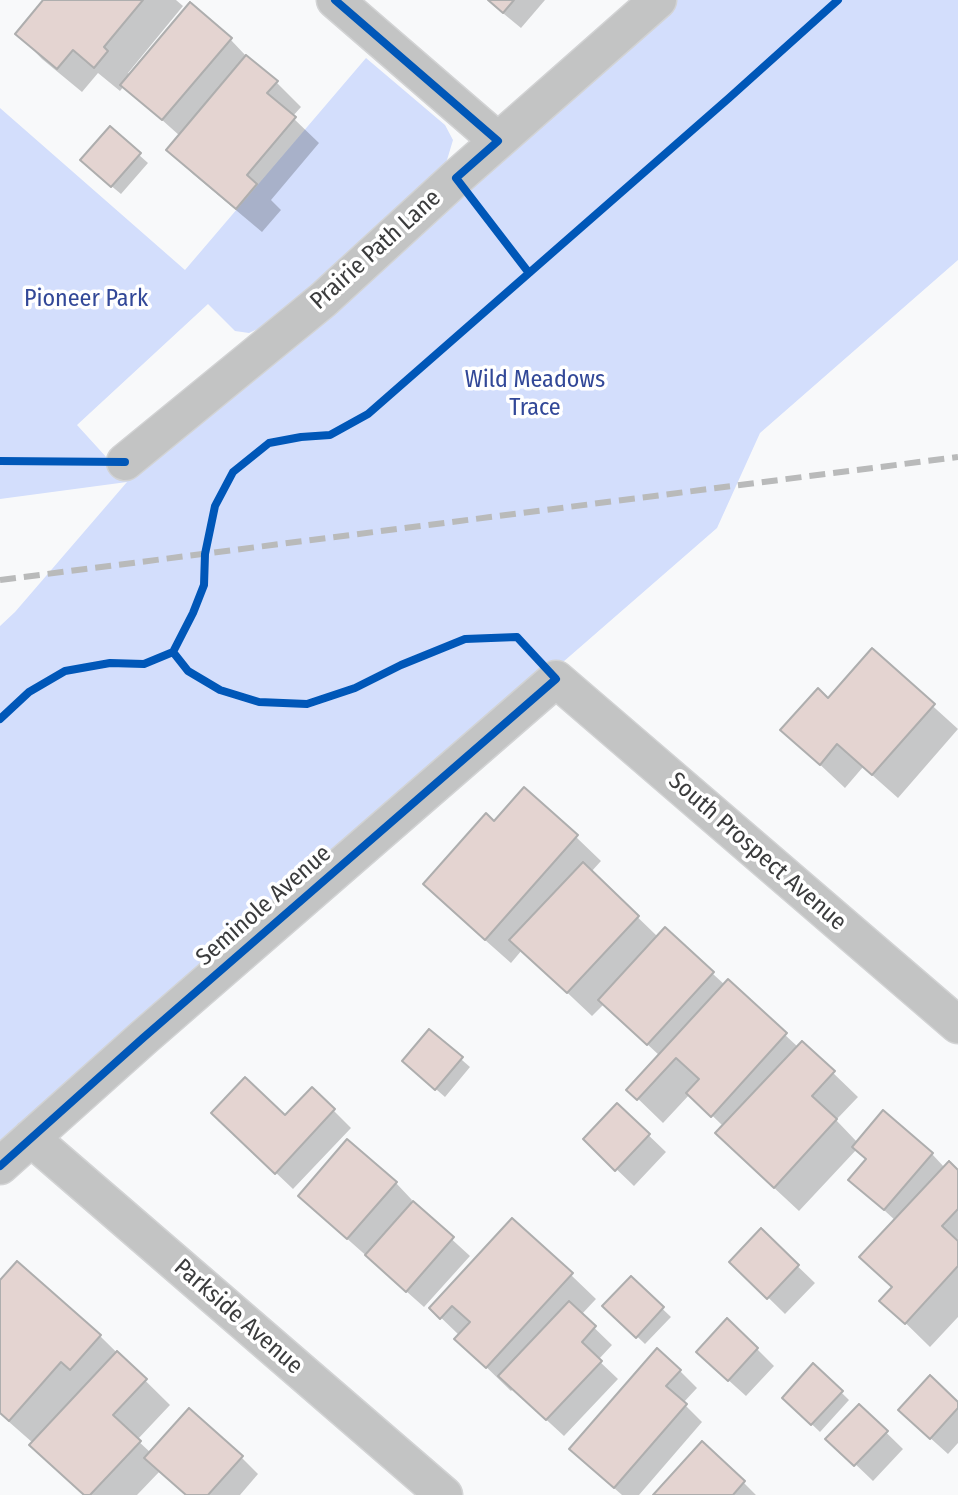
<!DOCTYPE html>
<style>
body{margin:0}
canvas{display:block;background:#f8f9fa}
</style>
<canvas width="958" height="1495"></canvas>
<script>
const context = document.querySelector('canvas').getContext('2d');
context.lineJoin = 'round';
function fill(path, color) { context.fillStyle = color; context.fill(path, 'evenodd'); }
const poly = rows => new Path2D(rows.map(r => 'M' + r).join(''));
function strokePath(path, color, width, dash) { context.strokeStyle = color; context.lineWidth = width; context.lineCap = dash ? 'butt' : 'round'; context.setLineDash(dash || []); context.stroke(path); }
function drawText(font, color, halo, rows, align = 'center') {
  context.font = font + ' "Fira Sans Condensed",sans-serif'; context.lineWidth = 7; context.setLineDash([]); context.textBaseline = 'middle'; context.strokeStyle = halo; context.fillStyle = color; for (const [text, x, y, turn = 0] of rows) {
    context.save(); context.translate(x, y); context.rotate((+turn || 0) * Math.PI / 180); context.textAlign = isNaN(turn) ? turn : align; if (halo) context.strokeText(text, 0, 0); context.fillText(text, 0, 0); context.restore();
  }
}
fill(poly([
 [637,0,958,0,958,260,760,433,717,528,0,1152,0,626,15,612,127,482,0,499,0,108,185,270,366,58,445,125,453,140,447,160,439,173,266,325,249,333,235,331,208,304,77,425,128,481,497,125]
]), '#d3defc');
fill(poly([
 [46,0,176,0,183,6,128,73,131,76,230,39,247,57,277,83,301,107,292,117,319,143,271,200,281,210,262,232,193,174,169,150,180,136,124,86,120,91,98,73,82,92,42,59,18,34],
 [487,0,545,0,521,28],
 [110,129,148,163,121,194,91,169],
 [872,651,958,729,898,798,863,767,845,788,783,730,829,700],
 [494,823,576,837,601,861,591,872,658,937,665,930,725,985,728,982,798,1047,802,1043,858,1097,836,1120,858,1143,932,1154,945,1168,958,1172,958,1317,930,1347,882,1300,894,1288,896,1221,851,1180,868,1160,857,1149,799,1211,742,1158,724,1127,690,1094,663,1123,629,1090,660,1056,604,1004,592,1016,522,950,511,963,450,909,425,884],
 [430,1032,470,1067,445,1097,413,1069],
 [312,1089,351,1128,293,1189,231,1130,285,1118],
 [617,1105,666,1152,634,1186,585,1139],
 [396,1183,412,1200,411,1202,470,1256,424,1307,317,1212],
 [761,1231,815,1283,785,1314,732,1262],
 [571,1275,596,1299,581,1315,612,1345,598,1360,618,1379,564,1436,513,1389,511,1391,482,1363,460,1336,431,1308],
 [631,1279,671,1317,645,1344,605,1306],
 [0,1283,100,1336,170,1405,137,1440,151,1453,241,1457,258,1474,240,1495,187,1495,160,1471,137,1495,84,1495,33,1443,0,1414],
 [757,1349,774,1366,746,1396,716,1369],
 [814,1366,849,1400,820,1432,784,1398],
 [680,1371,697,1388,683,1403,702,1422,639,1495,622,1495,589,1466],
 [958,1404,958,1443,948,1454,917,1426],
 [859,1406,903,1449,873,1481,828,1438],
 [702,1444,744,1483,756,1495,655,1495]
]), '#0003');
const building = poly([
 [43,0,143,0,104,47,108,51,94,68,73,50,57,69,15,34,43,0],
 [488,0,514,0,503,13,488,0],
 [190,2,232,38,162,120,120,85,190,2],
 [246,55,278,81,267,93,296,117,247,175,257,184,236,209,166,150,246,55],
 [110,126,141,153,111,187,80,160,110,126],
 [872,648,935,704,872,775,837,744,820,765,780,730,818,688,828,698,872,648],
 [524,787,578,835,485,940,423,884,486,813,494,821,524,787],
 [583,862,639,916,567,993,509,940,583,862],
 [665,927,714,972,647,1045,598,1000,665,927],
 [728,979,787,1033,711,1117,686,1093,699,1079,676,1058,637,1100,626,1090,728,979],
 [429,1029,463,1057,435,1090,402,1061,429,1029],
 [802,1041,835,1071,812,1096,837,1119,774,1188,715,1133,802,1041],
 [245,1077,285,1115,312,1087,335,1109,275,1174,211,1113,245,1077],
 [617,1103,650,1134,615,1171,583,1139,617,1103],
 [883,1110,933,1153,884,1210,848,1180,866,1159,852,1147,883,1110],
 [347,1139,397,1182,347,1239,298,1196,347,1139],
 [949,1161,958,1170,958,1209,942,1226,958,1241,958,1266,905,1324,879,1301,892,1287,859,1257,949,1161],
 [413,1201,454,1237,406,1292,365,1255,413,1201],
 [512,1218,573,1273,486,1368,454,1339,470,1322,452,1306,440,1319,429,1308,512,1218],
 [761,1228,799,1265,767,1299,729,1262,761,1228],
 [17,1261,101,1335,70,1370,61,1362,9,1421,0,1413,0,1280,17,1261],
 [631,1276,664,1307,636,1338,602,1306,631,1276],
 [569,1301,596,1326,582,1342,602,1361,546,1420,498,1376,569,1301],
 [727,1318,758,1348,728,1381,696,1352,727,1318],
 [657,1348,681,1370,666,1386,687,1404,614,1488,569,1449,657,1348],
 [117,1351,147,1379,113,1415,141,1441,90,1495,84,1495,29,1445,117,1351],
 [813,1363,843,1391,811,1425,782,1398,813,1363],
 [930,1375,958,1402,958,1408,930,1439,898,1410,930,1375],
 [859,1404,888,1431,854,1466,825,1439,859,1404],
 [189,1408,243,1456,208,1495,186,1495,144,1458,189,1408],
 [702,1441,745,1481,733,1495,653,1495,702,1441]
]);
fill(building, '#e4d4d1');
strokePath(building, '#aeaeae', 2);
const street = poly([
 [335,0,498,141],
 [125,462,323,300,456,178,658,0],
 [31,1138,444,1495],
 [0,1166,143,1038,556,679,958,1025]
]);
strokePath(street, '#d2d3d4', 39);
strokePath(street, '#c3c4c4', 36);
strokePath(poly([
 [0,580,958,457]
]), '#b9baba', 6, [16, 8]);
strokePath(poly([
 [335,0,498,141,456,178,529,273],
 [0,461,125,462],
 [0,719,29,692,65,671,110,663,144,664,173,652,193,613,204,585,205,554,215,506,233,472,269,443,301,437,330,435,368,414,729,98,838,0],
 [0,1166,143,1038,556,679,517,637,465,639,401,665,355,688,307,704,259,702,220,690,188,671,173,652]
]), '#0057b8', 8);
drawText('24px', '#3b3c3d', '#fff', [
 ["Prairie Path Lane",376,250,-42],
 ["South Prospect Avenue",757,852,41],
 ["Seminole Avenue",264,906,-41],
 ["Parkside Avenue",238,1317,41]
]);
drawText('24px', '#324898', '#fff', [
 ["Pioneer Park",86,299],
 ["Wild Meadows",535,380],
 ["Trace",535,408]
]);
</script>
